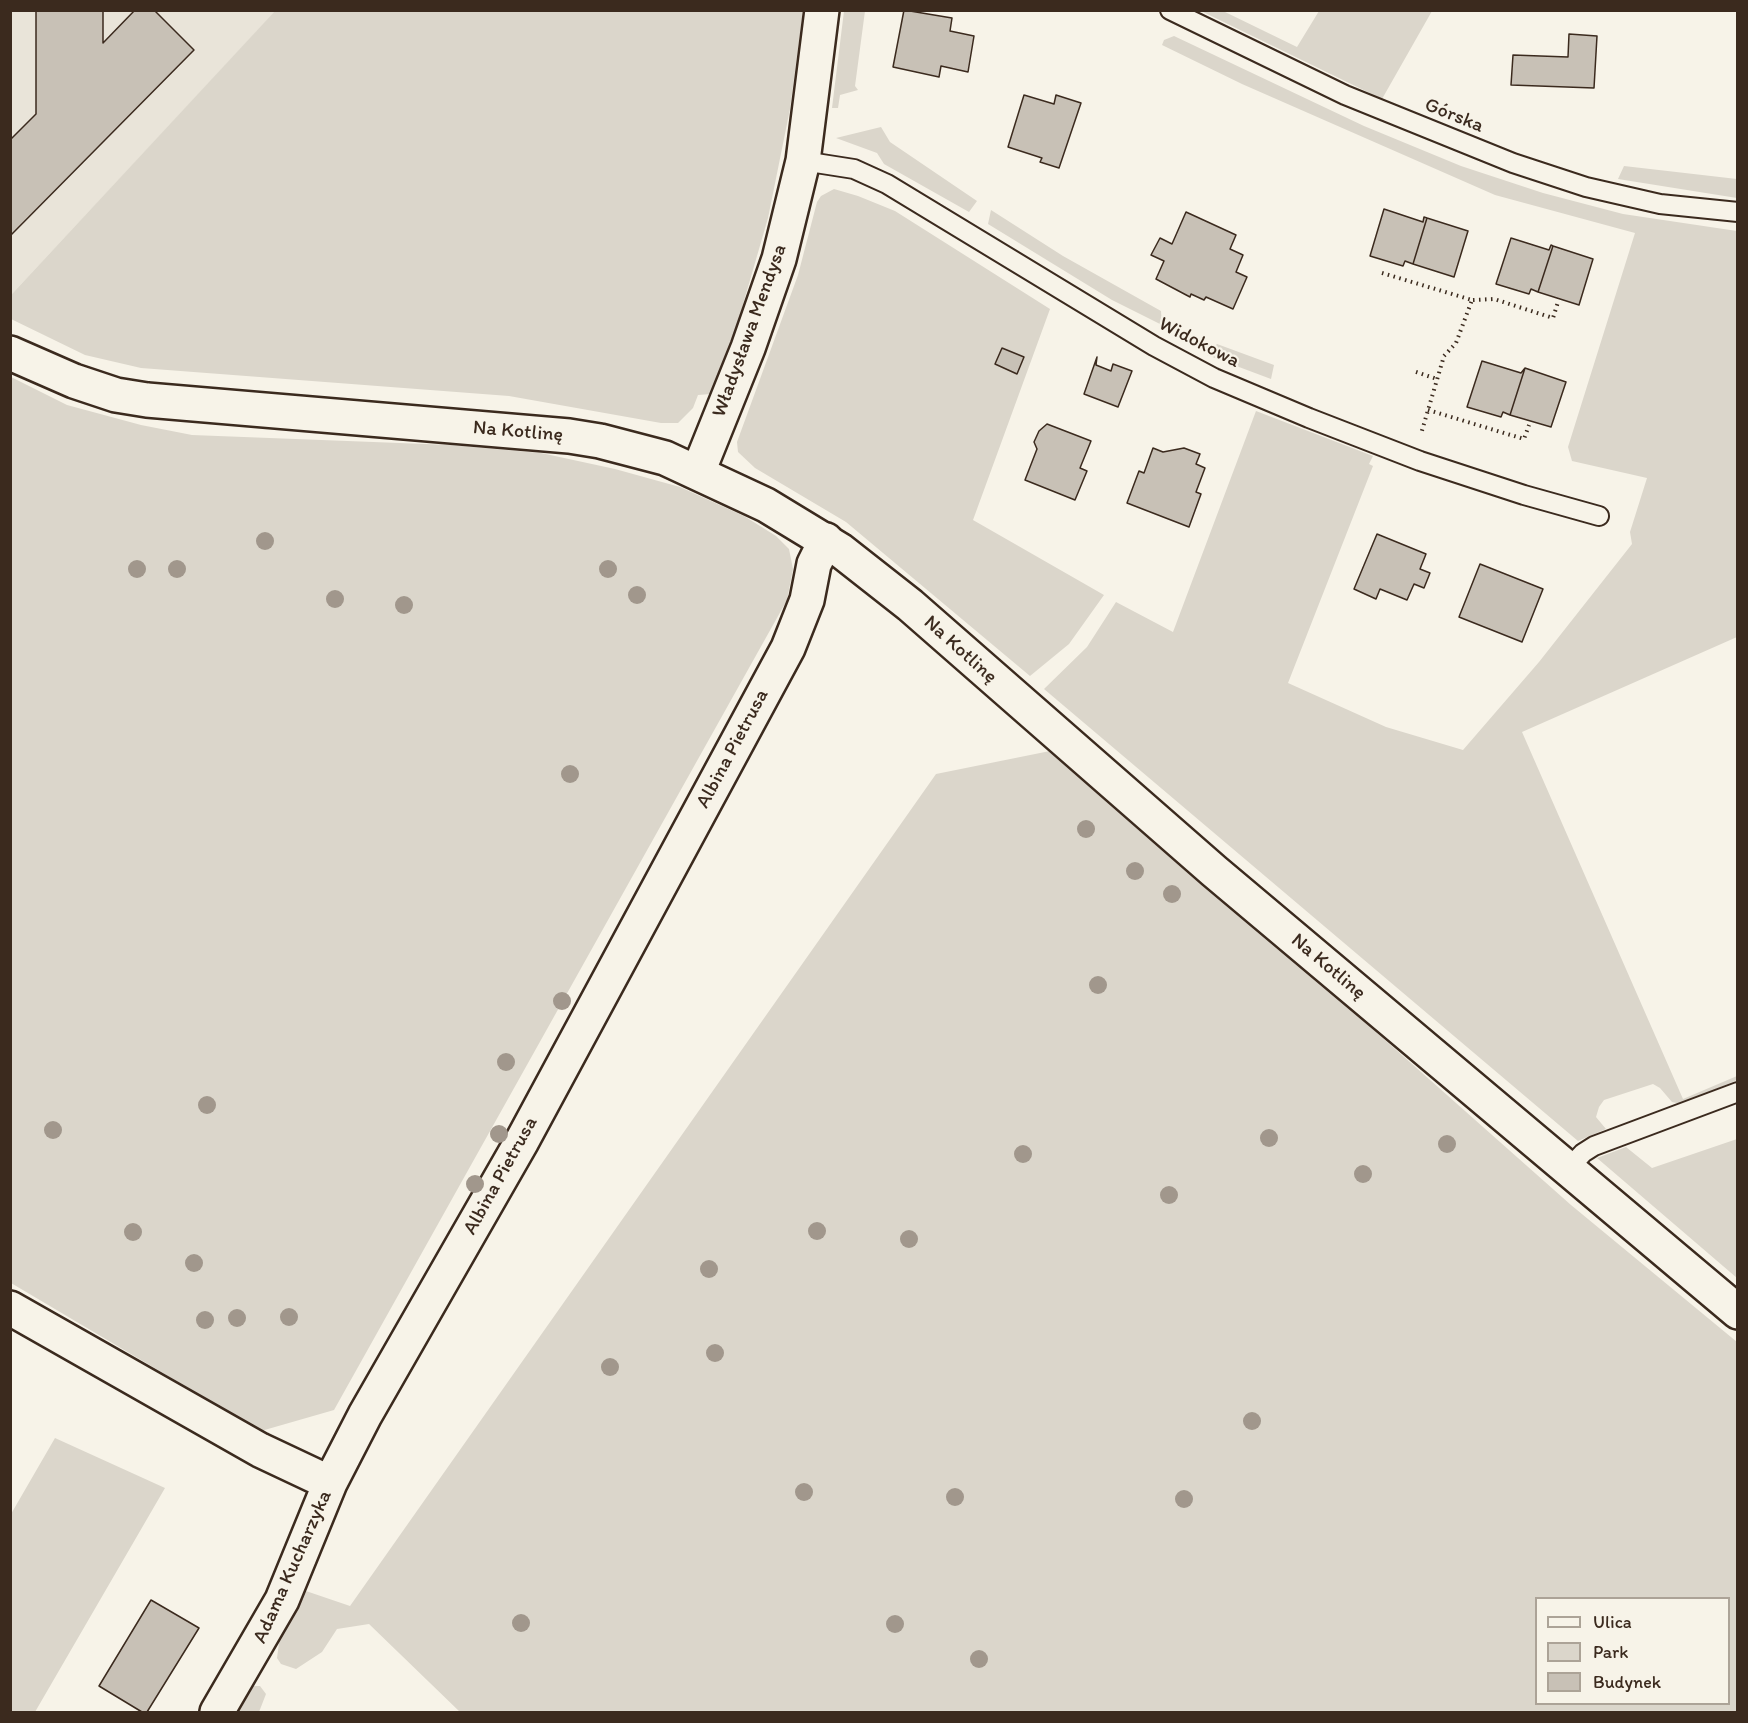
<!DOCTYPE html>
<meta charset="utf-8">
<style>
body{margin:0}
#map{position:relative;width:1748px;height:1723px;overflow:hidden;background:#f7f3e8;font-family:Itim,sans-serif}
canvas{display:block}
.frame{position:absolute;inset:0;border:12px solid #3b2a1e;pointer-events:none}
.legend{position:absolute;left:1535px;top:1597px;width:195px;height:108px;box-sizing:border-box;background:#f7f3e8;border:2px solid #aca397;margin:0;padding:8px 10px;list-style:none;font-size:18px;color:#3b2a1e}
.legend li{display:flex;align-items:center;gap:12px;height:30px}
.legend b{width:30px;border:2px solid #aca397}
</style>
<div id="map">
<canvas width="1748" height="1723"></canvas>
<div class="frame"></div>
<ul class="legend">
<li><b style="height:8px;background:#f7f3e8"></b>Ulica</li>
<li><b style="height:16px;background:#dbd6cb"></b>Park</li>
<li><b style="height:16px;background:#c8c1b6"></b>Budynek</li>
</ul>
</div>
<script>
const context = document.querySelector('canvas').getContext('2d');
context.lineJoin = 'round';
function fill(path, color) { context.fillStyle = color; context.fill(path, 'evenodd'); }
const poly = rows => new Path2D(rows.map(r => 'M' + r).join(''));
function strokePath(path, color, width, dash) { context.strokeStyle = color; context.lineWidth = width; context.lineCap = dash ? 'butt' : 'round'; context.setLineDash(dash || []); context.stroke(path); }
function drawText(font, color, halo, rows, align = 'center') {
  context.font = font + ' Itim,sans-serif'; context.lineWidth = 4.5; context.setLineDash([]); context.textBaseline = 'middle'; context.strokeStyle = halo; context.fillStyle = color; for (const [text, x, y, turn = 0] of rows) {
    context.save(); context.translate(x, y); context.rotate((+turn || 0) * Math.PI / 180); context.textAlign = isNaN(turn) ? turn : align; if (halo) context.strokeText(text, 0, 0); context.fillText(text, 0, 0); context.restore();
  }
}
fill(poly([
 [11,11,276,11,11,295]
]), '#e9e4d9');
fill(poly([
 [276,10,803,11,790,109,768,218,730,349,711,394,698,395,693,408,678,423,661,423,509,396,141,368,85,355,11,319,11,295],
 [844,11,865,11,855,86,858,90,840,95,838,108,832,108],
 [1201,11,1223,11,1297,47,1319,11,1432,11,1382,99],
 [1174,36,1364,126,1461,166,1543,193,1623,214,1737,231,1737,637,1522,732,1683,1099,1737,1076,1737,1080,1681,1104,1672,1102,1660,1088,1653,1084,1604,1100,1599,1107,1596,1117,1606,1129,1578,1141,1044,689,1087,647,1116,602,1173,632,1256,411,1373,456,1369,464,1373,466,1288,683,1386,727,1463,750,1539,662,1632,544,1630,532,1647,478,1572,461,1568,447,1635,233,1495,195,1242,84,1162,45,1164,40],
 [881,127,890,142,977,201,969,212,884,164,877,153,836,138],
 [1624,166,1737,179,1737,198,1618,179],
 [834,189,858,196,895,211,1050,309,973,520,1104,595,1069,644,1030,676,846,522,755,468,738,452,737,442,798,275,817,202,821,196],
 [991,210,1063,256,1161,311,1162,325,1112,300,988,224],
 [1217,344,1274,365,1271,379,1207,355],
 [11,377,67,405,141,425,192,435,451,445,541,453,615,469,680,487,744,516,776,536,789,549,793,569,787,600,334,1410,261,1431,11,1283],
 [1050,751,1235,907,1571,1205,1737,1342,1737,1712,460,1712,369,1624,337,1629,322,1652,296,1669,281,1664,277,1658,280,1636,303,1590,350,1606,936,774],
 [1536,1598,1728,1598,1728,1704,1536,1704],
 [1737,1139,1737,1278,1597,1158,1626,1147,1652,1168],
 [55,1438,165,1488,35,1712,11,1712,11,1514],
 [253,1686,260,1686,266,1694,259,1712,231,1712,243,1693]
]), '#dbd6cb');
const building = poly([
 [36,10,103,10,103,43,135,10,154,10,194,50,10,236,10,140,36,114,36,10],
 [904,10,952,18,950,31,974,36,968,72,941,66,939,77,893,67,904,10],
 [1569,34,1597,36,1594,88,1511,85,1513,55,1568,57,1569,34],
 [1024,95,1054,104,1056,95,1081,103,1059,168,1040,162,1042,158,1008,147,1024,95],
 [1384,209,1423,222,1424,217,1427,218,1413,264,1405,261,1403,266,1370,256,1384,209],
 [1186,212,1236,235,1230,249,1243,255,1236,272,1247,277,1233,309,1206,297,1204,300,1191,294,1190,297,1156,279,1164,261,1151,255,1160,238,1172,244,1186,212],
 [1427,218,1468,231,1454,277,1413,264,1427,218],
 [1511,238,1549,250,1551,245,1553,246,1538,292,1531,289,1529,294,1496,284,1511,238],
 [1553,246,1593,259,1579,305,1538,292,1553,246],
 [1002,348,1024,357,1017,374,995,364,1002,348],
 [1097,357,1096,365,1111,371,1113,364,1132,371,1118,407,1084,394,1097,357],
 [1482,361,1521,373,1525,368,1510,415,1503,412,1501,417,1467,407,1482,361],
 [1525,368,1566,382,1551,427,1510,415,1525,368],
 [1047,424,1091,441,1080,468,1087,471,1075,500,1025,480,1037,449,1034,442,1039,431,1047,424],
 [1153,448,1163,452,1184,448,1200,454,1196,464,1205,468,1196,492,1201,494,1189,527,1127,503,1139,471,1144,473,1153,448],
 [1377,534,1426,554,1420,569,1430,573,1424,588,1414,584,1407,600,1380,589,1376,599,1354,589,1377,534],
 [1480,564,1543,589,1522,642,1459,617,1480,564],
 [151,1600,199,1628,147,1712,142,1712,99,1686,151,1600]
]);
fill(building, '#c8c1b6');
strokePath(building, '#3b2a1e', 1.5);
const service = poly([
 [1170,10,1345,95,1513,163,1586,187,1660,204,1738,212],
 [803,161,854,169,887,184,1154,346,1214,378,1309,418,1420,461,1524,495,1599,516],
 [1569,1168,1583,1153,1594,1146,1738,1092]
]);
const minor = poly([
 [698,472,748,348,779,259,803,161,822,10],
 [10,1308,260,1450,330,1483],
 [217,1712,282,1600,330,1483,365,1415,522,1141,788,648,807,600,814,564,826,540]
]);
const tertiary = poly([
 [10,353,74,381,116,395,147,400,569,436,600,441,665,458,766,505,840,550,910,605,1214,871,1738,1312]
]);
strokePath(service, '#3b2a1e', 22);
strokePath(minor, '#3b2a1e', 38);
strokePath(tertiary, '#3b2a1e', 38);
strokePath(poly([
 [1382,273,1472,300,1456,343,1444,356,1421,434],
 [1473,300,1494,299,1553,318,1558,302],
 [1416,372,1437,379],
 [1428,410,1524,439,1529,425]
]), '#3b2a1e', 4, [1.5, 4.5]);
strokePath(service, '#f7f3e8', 18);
strokePath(minor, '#f7f3e8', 33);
strokePath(tertiary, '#f7f3e8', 33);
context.fillStyle = '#a1978c';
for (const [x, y] of [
 [265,541],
 [137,569],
 [177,569],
 [608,569],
 [637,595],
 [335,599],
 [404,605],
 [570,774],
 [1086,829],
 [1135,871],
 [1172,894],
 [1098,985],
 [562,1001],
 [506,1062],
 [207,1105],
 [53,1130],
 [499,1134],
 [1269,1138],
 [1447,1144],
 [1023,1154],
 [1363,1174],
 [475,1184],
 [1169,1195],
 [817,1231],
 [133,1232],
 [909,1239],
 [194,1263],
 [709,1269],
 [289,1317],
 [237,1318],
 [205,1320],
 [715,1353],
 [610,1367],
 [1252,1421],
 [804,1492],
 [955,1497],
 [1184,1499],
 [521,1623],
 [895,1624],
 [979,1659]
]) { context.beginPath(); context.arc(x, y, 9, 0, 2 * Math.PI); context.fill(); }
drawText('20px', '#3b2a1e', '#f7f3e8', [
 ["Górska",1454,116,22],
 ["Władysława Mendysa",750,331,-70],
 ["Widokowa",1199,343,27],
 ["Na Kotlinę",518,432,5],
 ["Na Kotlinę",960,650,42],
 ["Albina Pietrusa",733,749,-62],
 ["Na Kotlinę",1328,967,40],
 ["Albina Pietrusa",501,1176,-61],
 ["Adama Kucharzyka",293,1567,-66]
]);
</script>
